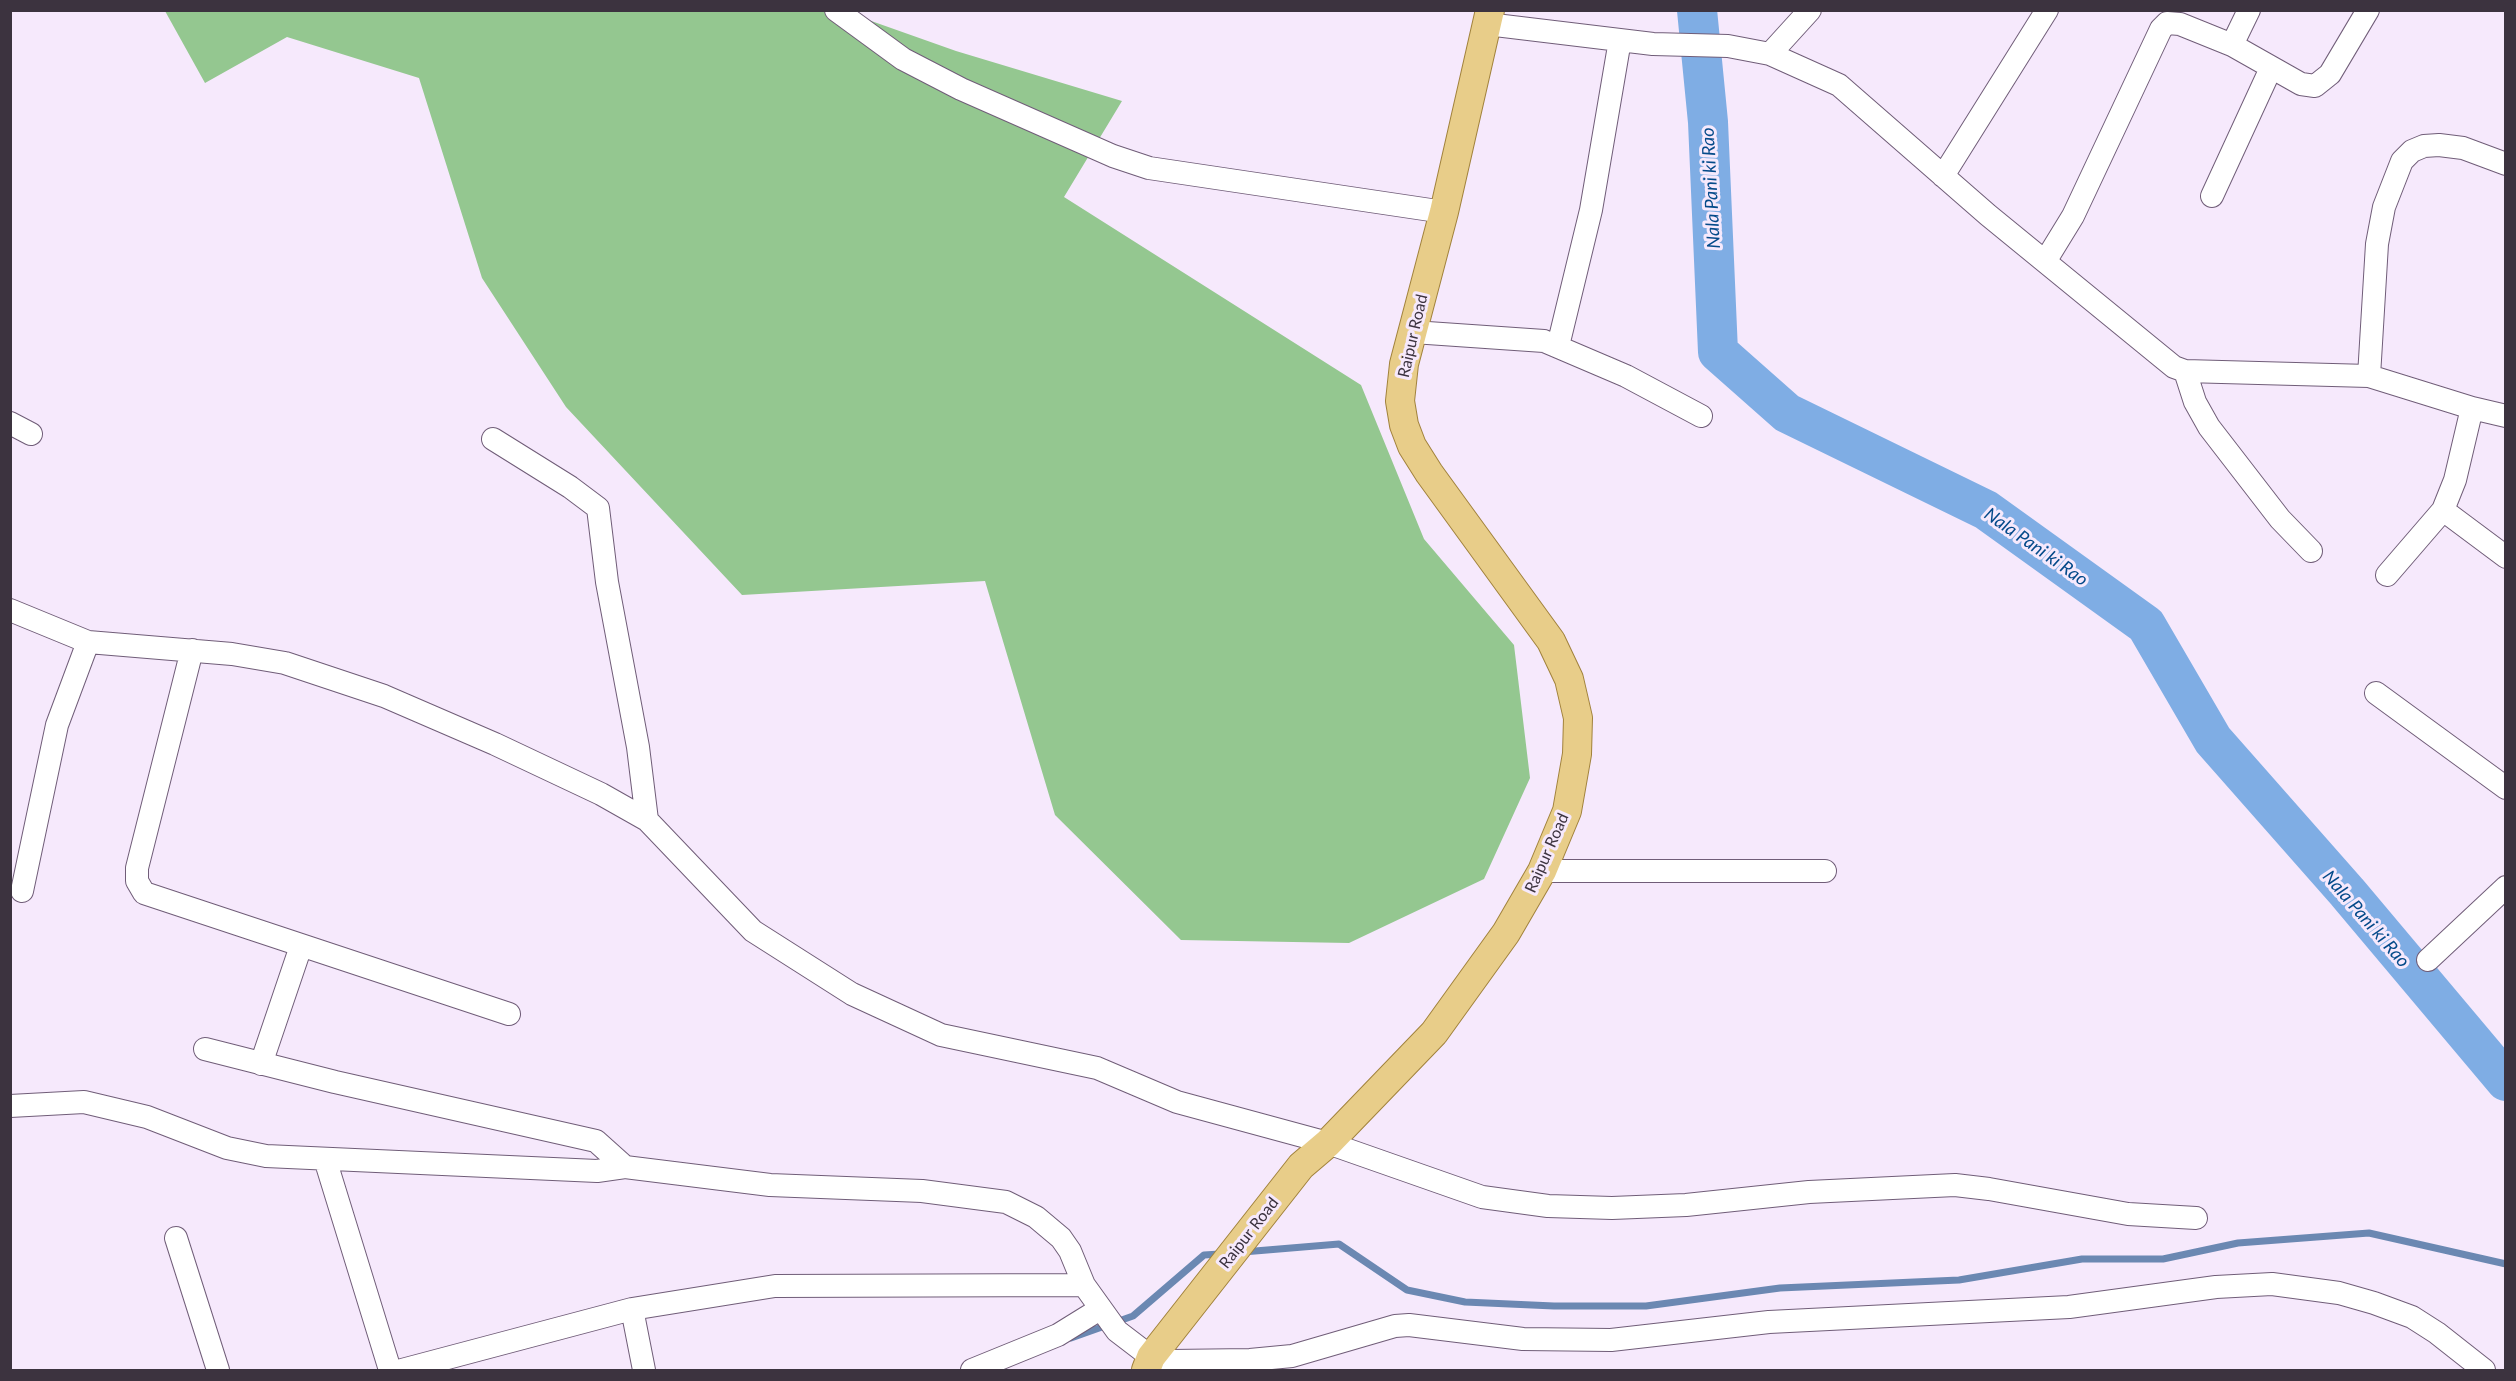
<!DOCTYPE html>
<style>
body{margin:0}
#map{position:relative;width:2516px;height:1381px;overflow:hidden;background:#f6e9fc;font-family:Lato,sans-serif}
canvas{display:block}
.frame{position:absolute;inset:0;border:12px solid #3c333f;pointer-events:none}
</style>
<div id="map">
<canvas width="2516" height="1381"></canvas>
<div class="frame"></div>
</div>
<script>
const context = document.querySelector('canvas').getContext('2d');
context.lineJoin = 'round';
function fill(path, color) { context.fillStyle = color; context.fill(path, 'evenodd'); }
const poly = rows => new Path2D(rows.map(r => 'M' + r).join(''));
function strokePath(path, color, width, dash) { context.strokeStyle = color; context.lineWidth = width; context.lineCap = dash ? 'butt' : 'round'; context.setLineDash(dash || []); context.stroke(path); }
function drawText(font, color, halo, rows, align = 'center') {
  context.font = font + ' Lato,sans-serif'; context.lineWidth = 6; context.setLineDash([]); context.textBaseline = 'middle'; context.strokeStyle = halo; context.fillStyle = color; for (const [text, x, y, turn = 0] of rows) {
    context.save(); context.translate(x, y); context.rotate((+turn || 0) * Math.PI / 180); context.textAlign = isNaN(turn) ? turn : align; if (halo) context.strokeText(text, 0, 0); context.fillText(text, 0, 0); context.restore();
  }
}
fill(poly([
 [165,11,843,11,956,51,1122,101,1064,197,1361,385,1424,539,1514,645,1530,778,1484,879,1349,943,1181,940,1055,815,985,581,742,595,566,407,482,278,419,78,287,37,205,83]
]), '#94c790');
strokePath(poly([
 [1243,1252,1339,1244,1407,1290,1465,1302,1554,1306,1646,1306,1780,1288,1959,1280,2082,1259,2163,1259,2238,1243,2369,1233,2506,1264],
 [1071,1338,1133,1316,1204,1255,1220,1254]
]), '#6b88b2', 7);
strokePath(poly([
 [1697,10,1708,122,1718,352,1787,413,1986,510,2146,625,2213,740,2347,892,2506,1081]
]), '#7fade4', 40);
const minor = poly([
 [836,10,903,59,961,89,1113,156,1149,168,1444,212],
 [1487,24,1653,44,1728,46,1770,54,1839,85,1988,215,2174,367,2185,371,2369,376,2472,408,2506,416],
 [2232,45,2249,10],
 [1770,54,1810,10],
 [1943,176,2047,10],
 [2212,196,2271,68],
 [2046,260,2073,216,2161,29,2167,23,2180,24,2232,45,2301,84,2315,86,2330,74,2368,10],
 [1413,332,1544,341,1626,376,1701,416],
 [1558,346,1591,210,1620,40],
 [2185,371,2195,402,2209,427,2280,519,2311,551],
 [2369,376,2377,244,2384,207,2402,161,2412,151,2424,146,2439,145,2463,148,2506,164],
 [10,423,31,434],
 [493,439,570,487,598,508,607,582,638,747,647,820],
 [2443,510,2506,557],
 [2387,575,2443,510,2455,480,2472,408],
 [10,610,88,642,232,654,285,663,384,696,495,744,601,794,647,820,753,931,852,994,941,1035,1097,1068,1177,1102,1328,1143,1482,1197,1548,1206,1612,1208,1686,1205,1809,1192,1955,1185,1989,1189,2128,1214,2196,1218],
 [192,650,137,868,137,881,144,893,509,1014],
 [2376,693,2506,788],
 [1542,871,1825,871],
 [22,891,57,725,88,642],
 [2428,960,2506,887],
 [205,1049,335,1082,596,1141,625,1167],
 [261,1064,301,946],
 [10,1106,84,1102,147,1117,227,1148,266,1156,597,1171,625,1167,770,1185,922,1191,1006,1202,1036,1217,1061,1238,1070,1251,1084,1285,1117,1331,1151,1357,1171,1361,1250,1360,1292,1356,1395,1326,1409,1325,1523,1339,1611,1340,1769,1322,2069,1307,2216,1287,2272,1284,2339,1293,2374,1303,2412,1317,2437,1333,2484,1370],
 [325,1159,390,1370],
 [176,1238,218,1370],
 [632,1309,644,1370],
 [402,1370,632,1309,775,1286,1084,1285],
 [972,1370,1058,1335,1100,1309]
]);
const major = poly([
 [1146,1370,1151,1357,1301,1166,1328,1143,1434,1033,1506,933,1542,871,1567,811,1577,754,1578,718,1569,679,1551,641,1429,473,1412,446,1404,425,1400,401,1404,364,1444,212,1490,10]
]);
strokePath(minor, '#705d78', 24);
strokePath(major, '#a1823c', 30);
strokePath(minor, '#fff', 22);
strokePath(major, '#e8cd89', 28);
drawText('16px', '#3c333f', '#f6e9fc', [
 ["Raipur Road",1413,336,-77],
 ["Raipur Road",1547,853,-66],
 ["Raipur Road",1249,1233,-52]
]);
drawText('italic 18px', '#044a8a', '#f6e9fc', [
 ["Nala Pani ki Rao",1711,188,-93],
 ["Nala Pani ki Rao",2036,547,35],
 ["Nala Pani ki Rao",2366,919,49]
]);
</script>
